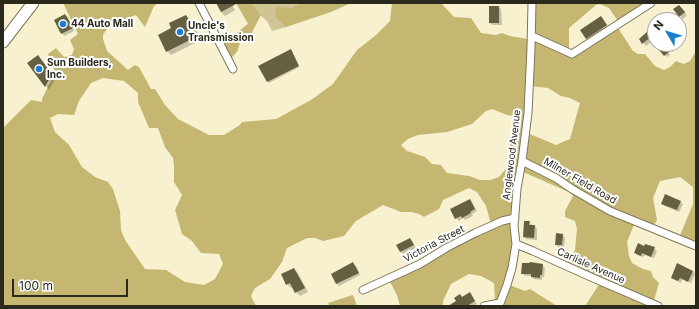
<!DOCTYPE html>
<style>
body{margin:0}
#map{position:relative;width:699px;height:309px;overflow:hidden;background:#f7f1d0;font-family:Inter,sans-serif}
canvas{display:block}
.frame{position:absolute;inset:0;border:4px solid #2b281c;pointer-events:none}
.north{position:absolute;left:647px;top:12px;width:40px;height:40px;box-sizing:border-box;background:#fff;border:1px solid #aaa9a4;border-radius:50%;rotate:308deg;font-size:11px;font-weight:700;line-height:16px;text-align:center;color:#2b281c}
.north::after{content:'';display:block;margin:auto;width:14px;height:18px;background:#1c7eca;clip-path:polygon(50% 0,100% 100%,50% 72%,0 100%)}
.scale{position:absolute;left:12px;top:279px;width:116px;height:18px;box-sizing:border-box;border:2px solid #2b281c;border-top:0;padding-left:5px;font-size:12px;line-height:14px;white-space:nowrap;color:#2b281c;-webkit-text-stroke:3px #fff;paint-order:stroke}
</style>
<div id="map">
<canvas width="699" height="309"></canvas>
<div class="frame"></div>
<div class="north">N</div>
<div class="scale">100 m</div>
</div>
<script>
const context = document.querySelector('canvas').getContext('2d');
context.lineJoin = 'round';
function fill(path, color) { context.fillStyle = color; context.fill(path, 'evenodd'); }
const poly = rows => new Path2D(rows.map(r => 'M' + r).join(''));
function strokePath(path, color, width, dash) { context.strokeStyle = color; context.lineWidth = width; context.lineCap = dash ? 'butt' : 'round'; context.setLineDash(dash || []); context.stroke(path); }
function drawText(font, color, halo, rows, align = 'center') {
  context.font = font + ' Inter,sans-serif'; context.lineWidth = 4; context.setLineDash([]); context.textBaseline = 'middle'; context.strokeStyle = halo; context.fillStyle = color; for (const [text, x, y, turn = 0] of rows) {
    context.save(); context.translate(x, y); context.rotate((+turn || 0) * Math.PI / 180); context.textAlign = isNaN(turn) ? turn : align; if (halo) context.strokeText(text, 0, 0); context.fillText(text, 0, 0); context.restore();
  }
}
fill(poly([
 [251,3,300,3,292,8,286,27,290,26,272,31,267,21,261,16]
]), '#cec494');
fill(poly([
 [63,3,158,3,154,6,145,27,136,15,110,24,103,35,103,39,107,51,128,70,135,65,139,67,151,89,155,89,165,105,178,119,209,135,224,135,240,125,242,122,276,119,311,100,333,84,357,50,376,35,390,21,392,3,441,3,454,17,471,18,481,33,496,35,502,33,510,36,528,39,531,3,653,3,620,24,609,8,600,4,596,5,569,28,569,54,618,28,633,51,638,54,645,54,655,66,664,70,670,67,676,61,684,64,690,61,696,51,696,237,692,245,678,240,693,204,693,187,680,177,660,181,653,198,657,220,652,228,635,222,627,242,629,256,632,263,643,269,651,271,653,277,659,283,653,304,650,306,585,306,600,283,565,266,575,250,577,229,575,221,565,217,565,211,573,196,571,193,523,172,520,172,515,246,507,284,525,291,530,289,557,306,483,306,495,301,494,283,481,276,469,274,451,284,443,301,443,306,400,306,397,295,389,280,491,224,486,206,477,192,469,188,443,200,439,209,424,217,419,214,411,212,401,212,383,205,356,221,344,236,323,241,315,238,307,238,287,248,282,262,270,279,255,288,251,296,256,306,3,306,3,128,31,100,42,102,42,99,55,72,48,54,56,48,64,57,72,55,74,49,70,40,78,34],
 [103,78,124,81,138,93,138,102,149,128,158,128,165,147,173,158,174,166,174,182,182,195,175,210,182,234,192,241,201,253,219,254,223,264,215,279,204,285,185,282,166,270,145,269,125,240,121,230,120,211,113,189,108,182,95,177,82,167,69,145,55,132,50,118,58,114,74,115,79,101,91,83],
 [530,86,548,88,561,96,570,98,580,103,570,139,556,145,525,132],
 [492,109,507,115,515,116,520,120,519,124,509,138,512,153,509,165,499,177,490,180,480,180,469,176,447,173,441,165,432,164,425,157,407,151,401,145,408,139,418,135,447,132,472,124,486,111],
 [236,3,251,3,261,15,251,34,241,40,237,52,231,58,219,42,235,34,248,24],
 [300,3,351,3,331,12,286,27,275,16,276,7,292,8],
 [353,295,357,306,330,306,328,303]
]), '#c5b772');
fill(poly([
 [217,3,231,3,235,10,225,16,221,12],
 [499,7,501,9,502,25,493,25,490,23],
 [682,8,687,15,683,19,675,10],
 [65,15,68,17,74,31,64,36,62,33],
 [186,16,194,25,201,40,171,55,167,51,173,29],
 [601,17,609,28,589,41,587,39],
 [679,24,686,35,680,38,679,37],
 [650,35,653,39,655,37,655,43,653,40,646,46,640,39],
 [655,44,662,44,670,55,667,57],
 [291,51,299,67,269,83,260,66],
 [41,60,55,79,49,90,28,63],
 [470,200,472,202,477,211,472,214,473,216,465,220,463,218,459,221,456,218],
 [680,202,683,204,679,212,665,206,662,204],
 [529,222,532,225,532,226,535,226,537,229,537,240,526,239,524,237],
 [563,235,565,238,564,247,558,247,556,244],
 [410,239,412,241,416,248,403,254,401,252,397,245],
 [645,247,654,248,657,251,654,258,645,255,643,257,637,255,635,252],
 [353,264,356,266,360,275,339,286,337,284,332,275],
 [542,265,545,268,544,277,542,277,542,280,534,279,531,276,525,276,522,273],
 [294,269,298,273,308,292,300,296,296,292,293,287,291,288,287,284],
 [693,271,695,274,691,283,682,279,681,283,675,280,672,278],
 [470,294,477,304,474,306,450,306]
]), '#0003');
fill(poly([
 [216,3,238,3,221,12],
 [679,5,685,12,679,17,673,9],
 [489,6,499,6,499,23,489,23],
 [65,14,73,28,61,34,54,20],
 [186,15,189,20,190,19,198,36,166,52,158,35,171,28,169,23],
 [601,16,607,25,586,39,580,30],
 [648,31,652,36,642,44,639,39],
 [654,44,662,44,669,52,664,56],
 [291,49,299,66,267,82,258,66],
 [38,55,52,74,45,87,27,63],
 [665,194,681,201,677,210,661,204],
 [470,199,475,209,470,212,471,213,462,218,461,216,455,219,450,209],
 [524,221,530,221,529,225,535,225,534,238,523,237],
 [556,233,563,234,562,245,555,245],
 [410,238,414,245,400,252,396,245],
 [638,243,644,246,645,244,655,247,651,257,642,253,641,256,634,253],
 [353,262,359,273,336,284,331,274],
 [530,262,543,264,542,275,540,275,540,278,531,277,531,274,521,274,522,263,529,263],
 [677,263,693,271,688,282,680,278,678,281,671,278],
 [294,268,305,288,295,293,290,283,286,285,281,274],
 [470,292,475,301,467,306,448,306,456,301,454,298,460,294,462,297]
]), '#666043');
const street = poly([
 [199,3,233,69],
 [532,36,572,54,651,3],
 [522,161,556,178,572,189,610,211,696,246],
 [516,244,533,251,593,278,658,306],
 [363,290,420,264,446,248,475,233,502,221,515,218],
 [484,306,500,303],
 [499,306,507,285,512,268,516,244,514,226,517,189,522,161,528,113,531,48,532,3]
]);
const primary = poly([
 [3,42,33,3]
]);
strokePath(street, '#7c7659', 9);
strokePath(primary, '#7c7659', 13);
strokePath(street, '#fff', 7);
strokePath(primary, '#fff', 11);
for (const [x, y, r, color] of [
 [63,24,4,"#1c7eca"],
 [180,32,4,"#1c7eca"],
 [39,69,4,"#1c7eca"]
]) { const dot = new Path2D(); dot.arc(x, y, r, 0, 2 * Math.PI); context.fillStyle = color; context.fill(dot); strokePath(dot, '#fff', 1.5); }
drawText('bold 10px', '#2b281c', '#fff', [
 ["44 Auto Mall",71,24],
 ["Uncle's",188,26],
 ["Transmission",188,38],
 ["Sun Builders,",47,63],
 ["Inc.",47,75]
], 'left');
drawText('10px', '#2b281c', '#fff', [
 ["Anglewood Avenue",512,155,-83],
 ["Milner Field Road",580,181,30],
 ["Victoria Street",434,244,-28],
 ["Carlisle Avenue",591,266,24]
]);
</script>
